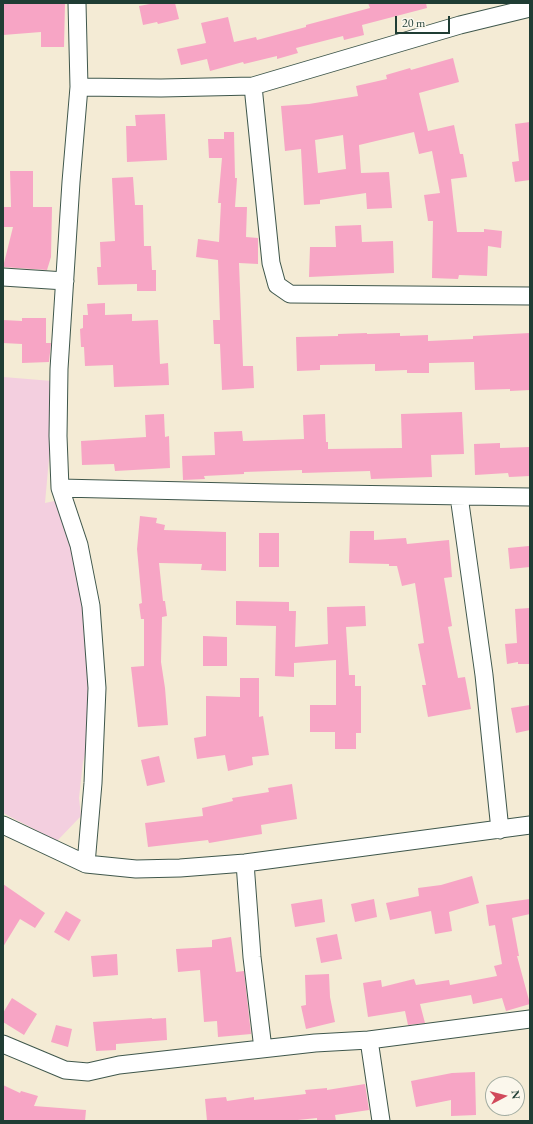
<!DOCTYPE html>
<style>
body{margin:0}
#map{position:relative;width:533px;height:1124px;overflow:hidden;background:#f4ebd5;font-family:"EB Garamond",serif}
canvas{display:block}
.frame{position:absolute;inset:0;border:4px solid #1f3d34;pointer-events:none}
.north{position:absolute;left:485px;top:1076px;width:40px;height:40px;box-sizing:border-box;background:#fbf7ec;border:1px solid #a3ada2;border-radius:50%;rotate:83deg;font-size:11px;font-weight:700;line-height:16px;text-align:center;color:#1f3d34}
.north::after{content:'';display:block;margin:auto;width:14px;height:18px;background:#d1495b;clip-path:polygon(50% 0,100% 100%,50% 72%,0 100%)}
.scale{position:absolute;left:395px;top:16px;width:55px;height:18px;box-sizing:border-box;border:2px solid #1f3d34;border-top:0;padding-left:5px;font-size:12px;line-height:14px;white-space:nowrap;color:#1f3d34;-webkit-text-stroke:3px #fbf7ec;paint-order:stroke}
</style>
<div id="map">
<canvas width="533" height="1124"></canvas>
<div class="frame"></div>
<div class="north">N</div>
<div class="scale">20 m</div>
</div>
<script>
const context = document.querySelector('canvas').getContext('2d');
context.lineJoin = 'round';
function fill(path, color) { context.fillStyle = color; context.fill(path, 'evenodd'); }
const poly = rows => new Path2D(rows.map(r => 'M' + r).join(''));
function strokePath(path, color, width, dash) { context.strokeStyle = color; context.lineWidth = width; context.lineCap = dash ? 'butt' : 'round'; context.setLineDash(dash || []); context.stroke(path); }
fill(poly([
 [3,377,52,381,54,403,45,503,59,500,74,553,84,613,92,729,83,762,79,798,81,816,57,841,3,813]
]), '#f3cfdf');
fill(poly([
 [3,3,65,3,64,47,41,47,41,32,3,35],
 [155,3,175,3,179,19,158,24,157,22,143,25,139,6],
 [368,3,426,3,427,8,362,25,364,35,344,40,343,36,296,48,298,53,277,59,277,56,244,64,243,62,210,71,207,59,181,65,177,49,206,43,201,23,228,17,234,42,256,37,257,40,306,27,306,25,370,8],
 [453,58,459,82,419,93,428,131,454,125,460,154,463,154,467,177,451,179,457,232,484,232,484,229,502,231,501,248,488,246,487,276,459,275,458,279,432,278,433,221,428,221,424,195,440,193,432,151,419,154,414,132,359,145,361,173,389,172,392,208,367,209,366,193,320,200,320,204,304,205,301,149,285,151,281,106,309,104,358,96,356,86,387,79,386,75,410,68,411,70],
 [343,135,346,169,318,173,315,140],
 [165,114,167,160,127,162,126,126,136,126,135,115],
 [530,122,530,180,515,182,512,162,519,161,515,124],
 [224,132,234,132,235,178,237,178,235,207,247,207,246,237,258,238,258,264,239,263,243,366,253,366,254,388,222,390,220,344,214,344,213,320,220,320,218,260,196,257,198,239,219,242,221,203,218,203,222,158,209,158,208,139,224,139],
 [10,171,33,171,33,207,52,207,51,257,47,270,3,267,13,227,3,227,3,207,11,207],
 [133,177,135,205,143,205,144,246,151,246,152,270,156,270,156,291,137,291,137,284,98,285,97,267,101,267,100,242,115,241,112,178],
 [361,225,362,242,393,241,394,273,309,277,310,247,336,247,335,226],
 [105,303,105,315,132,314,132,321,158,320,160,364,168,363,169,385,114,387,113,365,85,366,84,347,81,347,80,329,83,328,83,315,88,315,87,304],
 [22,318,46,318,46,343,51,343,49,362,22,363,22,344,3,343,3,320,22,321],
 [367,333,367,334,400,333,400,336,428,335,428,341,473,339,473,336,530,333,530,390,510,391,510,389,475,390,474,362,429,363,429,373,407,373,407,370,375,371,375,364,320,365,320,370,297,371,296,337,338,336,338,334],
 [462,412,464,454,431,455,432,477,371,479,370,471,302,473,302,470,244,472,244,474,204,476,205,479,183,480,182,456,215,455,214,432,242,431,243,441,304,439,303,415,325,414,326,442,328,442,328,449,402,448,401,414],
 [164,414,165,437,169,436,170,468,115,471,114,464,82,465,81,441,146,437,145,415],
 [500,443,500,448,530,447,530,476,509,477,508,473,475,475,474,444],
 [140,516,157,518,156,523,165,525,164,530,226,532,226,571,201,570,202,564,159,563,163,601,165,601,167,616,162,617,161,662,165,688,168,725,138,727,131,667,144,666,144,619,141,619,139,604,142,603,137,549],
 [350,531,374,531,374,540,406,538,407,544,449,540,452,577,444,578,452,626,448,627,458,678,465,677,471,709,428,717,422,685,426,685,418,644,424,643,415,583,402,586,397,566,389,566,389,564,349,563],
 [259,533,279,533,279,567,259,567],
 [529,546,530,567,510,569,508,548],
 [236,601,289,602,289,611,296,611,295,647,328,644,327,607,365,606,366,626,346,627,349,675,355,675,355,686,361,686,361,733,356,733,356,749,335,749,335,732,310,732,310,705,336,705,336,660,294,663,294,677,275,676,276,626,236,625],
 [530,608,530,664,518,664,518,662,507,664,505,644,517,643,515,609],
 [203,636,227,637,227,666,203,666],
 [240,678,259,678,259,717,263,716,269,755,252,757,253,765,228,771,225,755,197,759,194,738,206,736,206,696,240,697],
 [530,705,530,730,516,733,511,708],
 [159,756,165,782,147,786,141,760],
 [292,784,297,819,261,825,262,834,209,843,208,840,148,847,145,823,203,816,202,808,233,801,232,798,269,792,268,788],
 [472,876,479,903,449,912,452,931,435,934,431,911,390,920,386,903,419,896,418,888,441,885],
 [3,884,45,913,35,928,20,919,3,947],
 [322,899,325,922,295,927,291,904],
 [374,899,377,917,355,922,351,904],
 [530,899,530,914,512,918,519,956,517,956,530,1004,506,1011,502,998,473,1004,471,995,420,1004,425,1023,408,1025,405,1011,368,1017,363,983,381,980,382,987,414,979,416,985,449,980,450,985,497,976,494,966,502,964,495,925,489,926,486,905],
 [66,911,81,920,69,941,54,932],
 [337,934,342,959,321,963,316,938],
 [231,937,236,972,244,971,251,1034,218,1037,217,1021,204,1022,200,970,178,972,176,949,212,947,212,940],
 [117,954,118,975,93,977,91,956],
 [329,974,330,997,335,1022,306,1029,301,1006,306,1005,305,975],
 [12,998,37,1014,24,1035,3,1022,3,1013],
 [152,1018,152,1019,166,1018,167,1040,116,1044,116,1050,96,1051,93,1022],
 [56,1025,72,1029,68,1047,51,1042],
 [475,1072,476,1115,451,1116,451,1100,416,1107,411,1081,452,1073],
 [365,1084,369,1110,335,1115,336,1121,317,1121,317,1118,288,1121,207,1121,205,1099,226,1097,227,1101,254,1097,254,1100,306,1094,305,1090,327,1088,327,1090],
 [3,1085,20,1093,21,1091,38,1096,34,1106,86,1110,85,1121,3,1121]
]), '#f7a5c5');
const minor = poly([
 [77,3,79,87,71,182,59,369,58,436,60,488,79,545,91,606,97,688,93,783,86,864],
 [253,86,460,25,530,8],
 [79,87,161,88,253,86,271,263,277,285,290,294,530,296],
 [3,277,65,281],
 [60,488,275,493,530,497],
 [459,496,484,675,500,830],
 [3,825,86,864,136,869,180,868,245,863,530,825],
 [245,863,252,957,263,1049],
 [369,1040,381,1121],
 [3,1044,65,1070,88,1072,119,1065,315,1043,369,1040,530,1019]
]);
strokePath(minor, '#3f574c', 19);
strokePath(minor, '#fff', 17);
</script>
